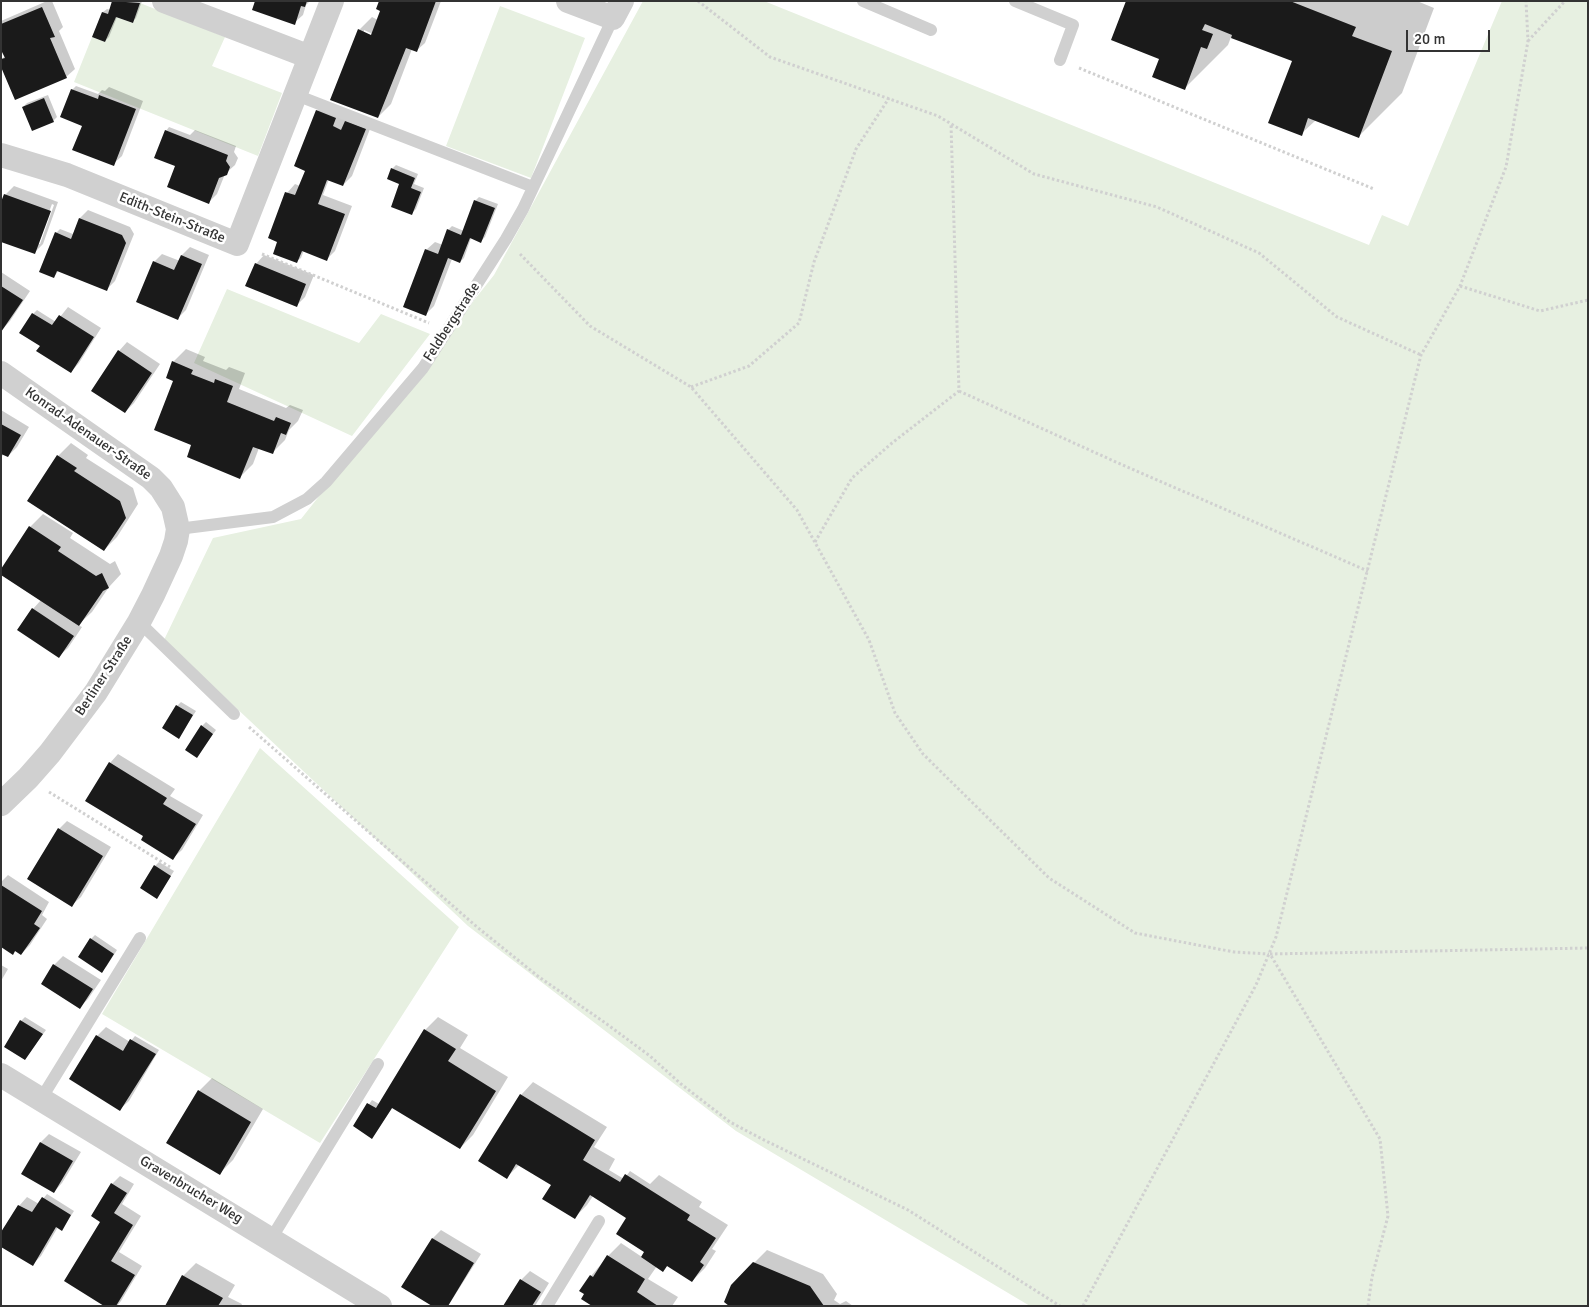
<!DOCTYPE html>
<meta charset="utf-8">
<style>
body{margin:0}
#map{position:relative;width:1589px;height:1307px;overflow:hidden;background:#fff;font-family:Signika,sans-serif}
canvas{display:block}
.frame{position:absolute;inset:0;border:2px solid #333;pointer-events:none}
.scale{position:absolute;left:1406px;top:30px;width:84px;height:22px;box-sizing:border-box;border:2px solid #333;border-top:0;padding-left:6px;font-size:15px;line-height:18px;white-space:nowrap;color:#333;-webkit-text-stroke:4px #fff;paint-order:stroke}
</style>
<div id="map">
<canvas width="1589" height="1307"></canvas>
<div class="frame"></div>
<div class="scale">20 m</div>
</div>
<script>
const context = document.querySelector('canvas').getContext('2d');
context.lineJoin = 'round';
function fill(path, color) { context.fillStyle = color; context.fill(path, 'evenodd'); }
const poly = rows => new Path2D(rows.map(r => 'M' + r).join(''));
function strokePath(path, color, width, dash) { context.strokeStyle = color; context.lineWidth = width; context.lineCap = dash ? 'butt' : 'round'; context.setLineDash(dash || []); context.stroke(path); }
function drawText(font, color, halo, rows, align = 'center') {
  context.font = font + ' Signika,sans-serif'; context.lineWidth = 5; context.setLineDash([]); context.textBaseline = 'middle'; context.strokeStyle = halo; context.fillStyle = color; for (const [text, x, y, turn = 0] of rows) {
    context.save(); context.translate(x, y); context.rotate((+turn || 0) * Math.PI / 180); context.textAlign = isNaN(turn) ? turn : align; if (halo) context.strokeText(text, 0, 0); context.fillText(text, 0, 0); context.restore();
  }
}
fill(poly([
 [643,1,764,1,1369,245,1382,215,1408,226,1502,1,1588,1,1588,1306,1030,1306,736,1131,468,926,164,640,213,538,301,519,494,275],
 [140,3,225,37,212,66,282,93,258,156,74,82,92,37,105,42,116,17,133,23],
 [500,6,585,38,531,178,446,146],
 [227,289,359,343,381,314,430,334,352,436,194,363],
 [260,748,459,927,320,1143,102,1014]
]), '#e7f0e1');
fill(poly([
 [47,1,52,1,63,27,59,31,75,69,66,77,1,60,5,56,1,47,1,21],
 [114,1,142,1,136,18,132,22,117,17,109,37,105,41,103,12,107,9,111,10],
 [257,1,310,1,306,5,303,15,294,23],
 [380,1,441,1,425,43,416,51,412,49,391,104,378,117,359,30,372,17,378,20,382,10],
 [364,30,377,36,376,38,364,33],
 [1127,1,1417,1,1434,8,1402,93,1359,136,1316,120,1301,134,1293,60,1231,37,1228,45,1185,88,1161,58],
 [76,86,98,94,102,90,105,91,109,87,143,101,122,156,113,164,85,121,72,90],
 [48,95,57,117,53,121,23,107,27,103],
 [325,102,373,121,352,176,343,185,329,179,323,195,352,206,335,251,327,259,304,250,301,258,297,261,279,243,287,193,295,184,300,186,304,176,317,111],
 [169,127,190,135,195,130,236,146,234,152,238,158,235,165,225,174,217,194,209,202,176,165,166,131],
 [396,165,418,174,414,184,424,188,416,209,412,213,401,183,392,169],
 [14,186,58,202,43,244,34,253,5,195],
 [52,204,54,205,40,244,37,244],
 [479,197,498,204,485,237,481,241,471,238,464,258,460,262,452,259,434,306,425,315,426,250,435,242,443,245,448,230,452,226,464,231,475,201],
 [88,210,130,227,134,234,115,281,106,290,59,270,54,277,56,233,60,229,73,234,80,218],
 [190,247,209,255,186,310,178,318,154,262,162,254,180,261,182,255],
 [264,255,314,275,305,297,296,306,256,264],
 [1,272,30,291,10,321,2,330],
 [68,307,101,328,79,363,71,372,33,314,37,310,56,322],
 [127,342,160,364,134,403,125,412,119,351],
 [186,349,205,357,203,361,226,370,229,367,245,373,239,389,286,408,290,405,303,410,298,421,289,430,285,440,272,453,259,448,253,464,240,477,193,445,175,380,173,362],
 [1,410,29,427,17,447,8,456,4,453,1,458],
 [71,443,88,455,86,458,133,488,138,504,117,537,104,550,58,456],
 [43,514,73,533,70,538,110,564,115,561,121,574,109,587,92,612,78,625,82,627,68,648,59,656,33,609,41,600,30,527],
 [181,702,196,711,179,737,177,706],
 [206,722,216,730,197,756,202,726],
 [118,754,175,789,170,796,203,815,182,850,173,858,145,836,110,763],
 [67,821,111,847,81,897,72,905,59,829],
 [159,862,174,871,157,897,155,866],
 [8,875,49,902,42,915,47,919,30,945,21,954,16,950,13,954,1,946,1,882],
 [95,935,117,950,106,967,91,939],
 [63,956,101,980,88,999,80,1007,42,984,54,965],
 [1,965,8,969,1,981],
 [25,1017,46,1030,25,1059,21,1021],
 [438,1017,468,1035,460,1048,508,1077,473,1135,460,1148,393,1107,372,1137,354,1126,372,1100,379,1104,425,1030],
 [106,1027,130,1042,135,1036,159,1050,129,1101,120,1109,71,1078,97,1036],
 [212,1078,263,1109,233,1160,220,1173,199,1091],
 [533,1082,607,1127,594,1147,615,1159,609,1170,624,1179,630,1171,650,1184,659,1175,702,1202,699,1207,728,1225,712,1249,716,1251,705,1268,692,1281,668,1265,663,1271,657,1266,648,1279,678,1297,672,1306,594,1306,591,1276,608,1256,621,1243,642,1257,646,1251,628,1218,593,1196,587,1205,574,1218,553,1185,520,1164,507,1177,521,1095],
 [49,1134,81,1152,62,1183,54,1192,23,1174,41,1142],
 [120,1176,134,1184,122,1204,141,1216,119,1252,142,1266,121,1301,117,1306,106,1306,102,1221,112,1184],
 [47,1194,74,1211,65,1225,58,1227,41,1256,33,1264,19,1206,27,1197,39,1204],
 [441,1230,481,1254,448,1306,434,1306,433,1238],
 [767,1250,823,1274,837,1294,834,1300,840,1304,846,1301,853,1306,731,1306,754,1263],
 [196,1263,235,1285,228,1297,242,1304,241,1306,167,1306,183,1276],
 [530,1271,549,1283,535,1306,505,1306,521,1280]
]), '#0003');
fill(poly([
 [112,1,140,3,133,23,116,17,105,42,92,37,102,12,108,14],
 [255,1,307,1,305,7,301,6,295,25,252,10],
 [379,1,436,1,417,52,406,48,378,118,330,100,358,29,371,35,380,11,376,9],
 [1126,1,1290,1,1356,27,1352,36,1392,51,1359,138,1308,118,1302,136,1268,123,1292,61,1231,38,1232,35,1205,24,1202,30,1213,34,1207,49,1201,47,1185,90,1152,77,1159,59,1111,40],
 [42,7,55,37,50,38,67,78,15,100,1,67,1,59,5,58,1,50,1,24],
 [71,89,98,99,99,95,136,109,114,166,72,150,82,126,60,117],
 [44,98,54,122,32,131,22,107],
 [316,110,336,118,333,126,341,130,345,121,366,129,343,186,327,180,318,204,345,214,327,261,302,251,297,263,273,254,277,242,268,238,285,192,295,195,305,171,294,166],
 [165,130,228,155,226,161,230,167,227,175,219,178,209,204,167,187,175,166,154,158],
 [391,168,415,178,411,188,421,192,412,215,391,207,399,184,387,179],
 [4,194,51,211,35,254,1,242,1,202],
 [474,200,495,208,481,243,470,238,460,263,448,258,426,316,403,307,425,249,438,254,447,229,461,235],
 [79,218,122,235,126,243,107,291,57,271,54,278,39,272,55,232,71,239],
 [181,255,202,264,178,320,136,302,153,261,174,270],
 [255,263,306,284,297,307,245,286],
 [1,286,23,300,1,332],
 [32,313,52,325,59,315,94,337,71,373,36,351,40,346,19,333],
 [118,350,152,373,125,413,91,391],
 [172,361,193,370,191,374,214,383,215,379,233,386,227,402,274,421,276,417,291,423,286,435,281,433,273,454,253,447,240,479,187,457,191,445,154,430,173,381,166,378],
 [1,424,21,435,8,457,1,454],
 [57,455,77,468,74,471,120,501,126,518,104,551,27,501],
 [29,526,61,547,58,551,96,576,102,573,109,588,103,591,79,626,1,575,1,569],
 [32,608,74,636,59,658,17,630],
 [176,705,193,715,179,739,162,728],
 [201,725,213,734,197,758,185,750],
 [109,762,167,798,163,804,196,824,173,860,141,840,143,836,85,801],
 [58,828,103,856,72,907,27,879],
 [154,865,171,876,157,899,140,888],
 [1,885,42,911,34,924,40,928,21,955,15,951,13,955,1,947],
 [90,938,114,954,102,973,78,957],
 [53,964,93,989,80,1009,41,984],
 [20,1020,43,1034,25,1060,4,1047],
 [424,1029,456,1049,448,1061,496,1091,460,1149,392,1108,372,1139,353,1126,367,1103,376,1108],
 [96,1035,123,1051,130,1039,156,1054,120,1111,69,1079],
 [198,1090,251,1122,220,1175,166,1143],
 [520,1094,595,1140,583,1160,620,1182,625,1174,690,1215,687,1220,716,1238,700,1262,704,1265,692,1282,667,1266,663,1272,641,1257,644,1252,616,1234,626,1218,590,1195,575,1219,542,1199,551,1185,516,1164,507,1179,478,1161],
 [40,1142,73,1161,54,1193,21,1174],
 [111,1183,127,1193,114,1213,133,1225,111,1261,135,1275,116,1306,104,1306,64,1281,100,1222,91,1216],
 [42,1197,71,1215,62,1231,56,1227,33,1266,1,1247,1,1232,18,1205,32,1212],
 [432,1238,474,1263,448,1306,432,1306,401,1287],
 [607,1255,645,1279,637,1292,658,1306,592,1306,581,1299,584,1294,579,1291,590,1275,593,1277],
 [753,1262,810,1286,824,1306,729,1306,724,1302,731,1285],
 [182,1275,223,1298,218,1306,165,1306],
 [520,1279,541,1292,532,1306,503,1306]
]), '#1a1a1a');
strokePath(poly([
 [698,1,770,57,938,116,1034,174,1157,207,1259,253,1337,317,1421,355],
 [1528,41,1565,1],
 [1079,68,1374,189],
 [262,254,429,323],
 [520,254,590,326,691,387,797,510,869,640,895,713,923,754,1049,878,1135,933,1234,952,1269,954],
 [1460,286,1540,311,1588,300],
 [691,387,749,366,799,323,814,262,856,149,889,98],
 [959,391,1127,467,1368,571],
 [815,542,852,478,892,443,959,391,951,124],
 [249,727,477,927,539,977,604,1022,650,1056,681,1084,730,1122,762,1139,908,1210,1060,1306],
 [49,792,170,867],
 [1083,1306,1256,985,1276,937,1421,355,1460,286,1506,167,1528,41,1526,1],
 [1368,1306,1372,1277,1388,1216,1380,1139,1270,954,1588,948]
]), '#d0d0d0', 3, [2.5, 2.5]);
strokePath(poly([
 [863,1,931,30],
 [1015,1,1073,25,1060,60],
 [296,95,533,187],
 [178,529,273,517,307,499,326,482,360,442,423,368,506,239,523,209,613,18],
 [139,622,234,714],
 [41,1099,140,938],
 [271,1239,378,1064],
 [547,1306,599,1221]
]), '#d0d0d0', 12);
strokePath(poly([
 [164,1,310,57],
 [568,1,613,18,622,1],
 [1,155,67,175,237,244,332,1],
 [1,373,151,478,161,488,173,507,178,529,176,541,171,556,153,595,139,622,96,692,50,753,28,778,1,804],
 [1,1075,380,1306]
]), '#d0d0d0', 24);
drawText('14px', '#333', '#fff', [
 ["Edith-Stein-Straße",172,218,22],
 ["Feldbergstraße",452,322,-57],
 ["Konrad-Adenauer-Straße",88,434,35],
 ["Berliner Straße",104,676,-57],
 ["Gravenbrucher Weg",191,1190,31]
]);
</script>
